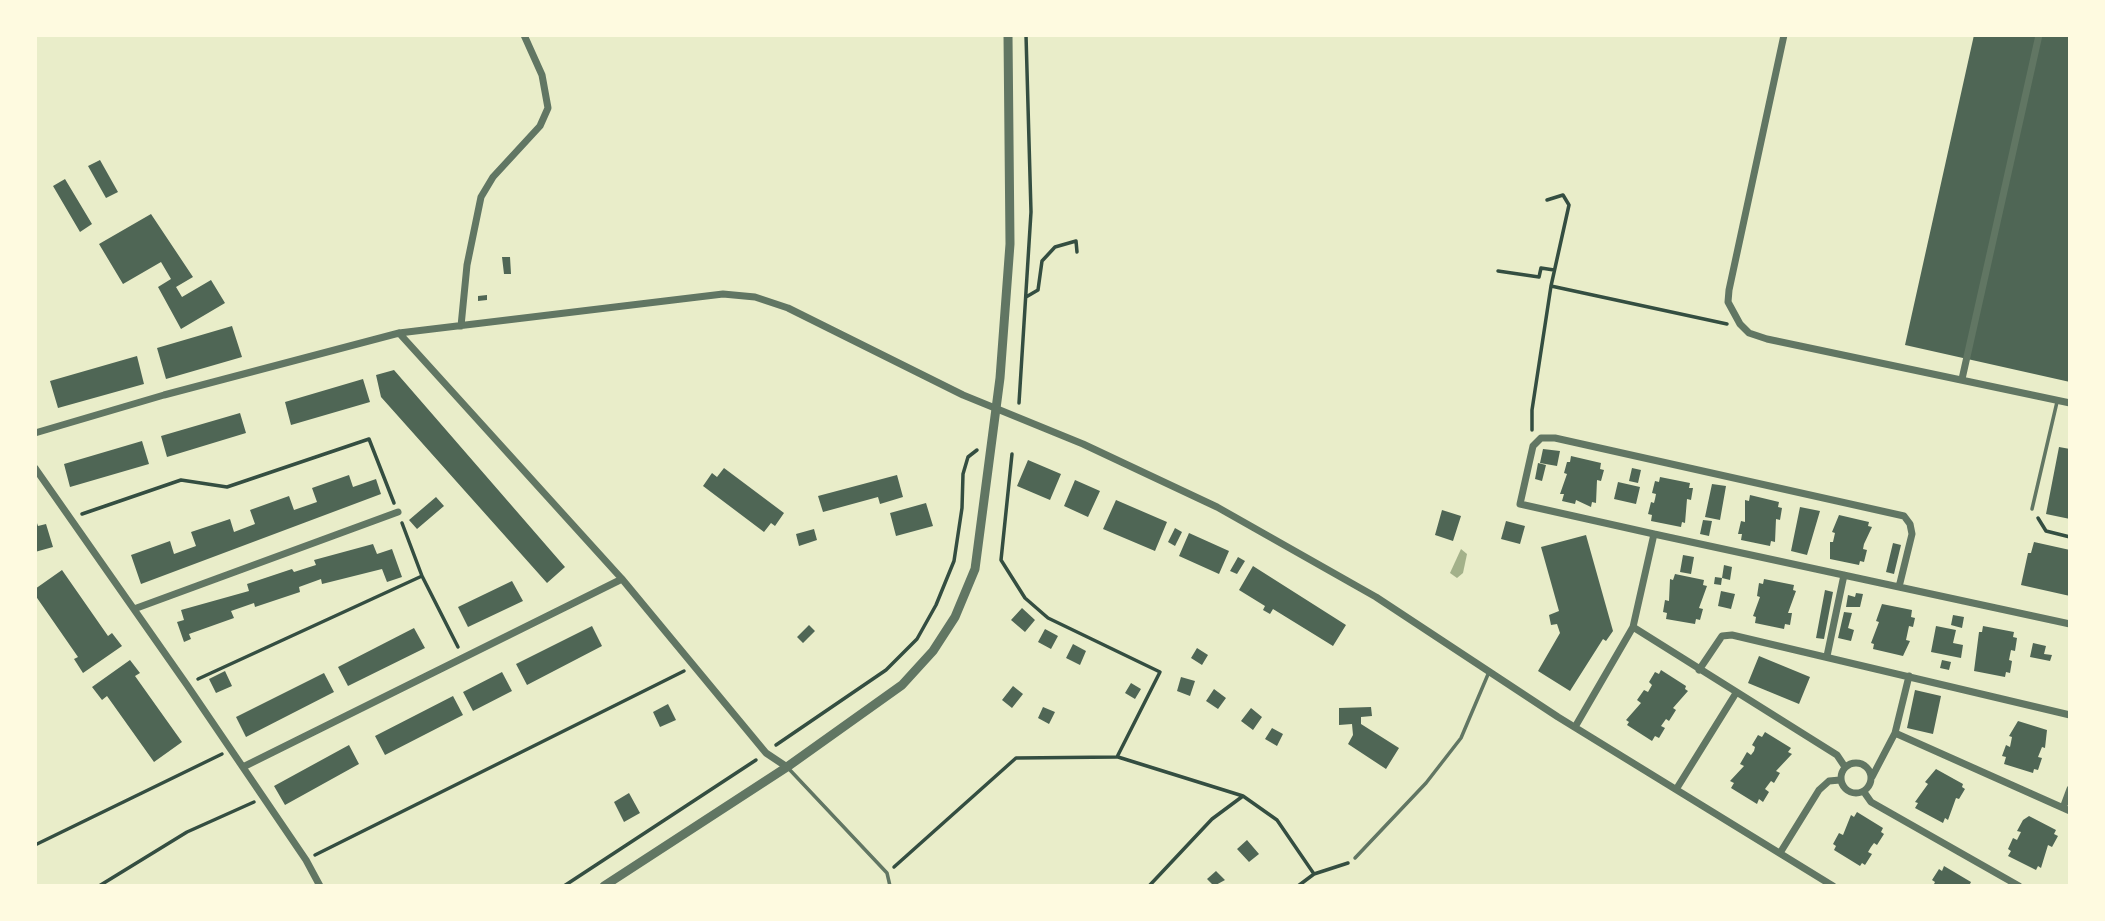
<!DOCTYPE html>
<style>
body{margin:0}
#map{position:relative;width:2105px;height:921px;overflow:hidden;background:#e9edc9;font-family:Manrope,sans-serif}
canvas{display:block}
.frame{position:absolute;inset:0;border:37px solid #fefae0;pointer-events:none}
</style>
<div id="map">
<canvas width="2105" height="921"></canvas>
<div class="frame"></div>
</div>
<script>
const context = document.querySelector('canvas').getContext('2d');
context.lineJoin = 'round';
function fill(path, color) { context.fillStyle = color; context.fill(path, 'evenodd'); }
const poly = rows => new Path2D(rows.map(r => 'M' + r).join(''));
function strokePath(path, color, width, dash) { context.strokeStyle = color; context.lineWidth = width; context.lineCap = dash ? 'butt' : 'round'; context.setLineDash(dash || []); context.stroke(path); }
fill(poly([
 [1461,549,1467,554,1463,573,1457,578,1450,573]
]), '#a3b18a');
fill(poly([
 [1974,35,2070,35,2070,382,1905,345],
 [100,160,118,192,106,198,88,166],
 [65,179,92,224,80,232,53,186],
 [151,214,193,277,176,287,182,297,211,280,225,303,181,329,158,287,171,279,161,262,123,284,99,244],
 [502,257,510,257,511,274,504,274],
 [487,295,487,300,478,301,478,296],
 [232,326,242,357,166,379,157,348],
 [137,356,144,384,58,408,50,381],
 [394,370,565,567,547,583,381,397,376,375],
 [363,379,370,402,291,425,285,402],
 [240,413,246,433,167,457,161,436],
 [142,441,149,464,70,487,64,464],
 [2059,447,2070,449,2070,519,2046,514],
 [1543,449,1560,451,1557,466,1540,463],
 [1571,456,1601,463,1600,469,1604,470,1601,481,1597,480,1596,503,1592,502,1591,507,1576,500,1575,504,1562,501,1564,494,1560,494,1567,474,1564,473,1567,462,1570,462],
 [1028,460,1061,474,1050,500,1017,486],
 [1538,463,1546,465,1542,481,1535,479],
 [724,468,784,513,775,526,771,523,764,532,703,486,712,473,717,477],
 [1632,468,1641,470,1638,483,1629,481],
 [349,475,353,487,376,479,381,494,141,584,131,555,170,541,174,554,196,546,191,532,230,519,234,532,255,524,250,510,289,496,294,510,317,502,312,488],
 [897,475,903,497,880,504,878,497,823,512,818,496],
 [1660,477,1690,483,1689,488,1693,488,1691,500,1687,499,1685,523,1682,522,1681,527,1651,521,1652,515,1648,514,1651,502,1654,503,1655,499,1656,494,1652,493,1655,481,1659,482],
 [1075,480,1100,491,1088,517,1064,506],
 [1618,482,1640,487,1636,504,1614,499],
 [1712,484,1726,486,1720,520,1705,517],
 [1750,495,1779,502,1778,507,1782,508,1780,520,1776,519,1775,542,1771,541,1770,546,1741,540,1742,534,1738,534,1741,521,1745,522,1745,500,1749,501],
 [436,497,444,506,417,529,409,520],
 [1116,500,1167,522,1155,551,1103,529],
 [926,503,933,526,896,536,890,513],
 [1800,507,1820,511,1807,555,1791,551],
 [1442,510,1461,516,1453,541,1435,535],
 [1839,515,1869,522,1868,526,1872,527,1864,544,1863,549,1867,550,1864,562,1860,561,1859,565,1830,559,1830,542,1833,542,1835,533,1832,532],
 [36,520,38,526,46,524,53,547,35,552],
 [1703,520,1712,521,1709,536,1700,534],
 [1506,521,1525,526,1520,544,1501,539],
 [1175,528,1182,532,1175,546,1168,542],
 [814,529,817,540,799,546,796,534],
 [1189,533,1229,551,1219,574,1179,556],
 [1586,535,1613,631,1606,641,1603,639,1570,691,1538,671,1560,633,1557,624,1551,625,1549,615,1559,611,1541,547],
 [2034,542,2070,550,2070,596,2021,585,2028,553,2031,553],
 [1893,543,1901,545,1894,574,1886,572],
 [373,544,377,554,392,549,402,577,387,582,382,569,322,584,321,579,299,587,300,592,255,607,254,603,231,611,234,618,189,634,191,639,184,642,177,622,184,620,181,610,249,591,247,584,292,569,294,572,316,565,314,560],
 [1683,555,1694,557,1691,574,1680,572],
 [1238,557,1245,561,1237,574,1230,571],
 [1724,565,1732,567,1730,580,1722,578,1721,585,1714,584,1715,577,1722,578],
 [1253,566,1346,625,1333,646,1273,609,1270,614,1263,610,1265,606,1239,590],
 [62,570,108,636,112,633,122,646,83,673,74,659,78,657,35,595,35,589],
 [1675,574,1704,580,1703,585,1707,586,1699,608,1703,609,1700,620,1696,619,1695,624,1666,619,1667,613,1663,612,1665,600,1669,601,1670,579,1673,580],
 [1764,579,1794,585,1793,590,1796,591,1788,613,1792,613,1790,625,1785,624,1784,629,1755,623,1756,617,1753,616,1760,597,1757,596,1759,583,1763,584],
 [512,581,523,601,468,627,458,607],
 [1825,590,1833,592,1824,639,1816,638],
 [1721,591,1735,594,1731,609,1718,606],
 [1856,593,1863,594,1860,607,1846,607,1848,595,1855,597],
 [1882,604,1912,610,1911,617,1915,618,1913,627,1909,626,1906,640,1910,641,1903,656,1873,649,1874,644,1871,643,1879,622,1876,621],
 [1022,608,1035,620,1025,632,1011,620],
 [1844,612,1852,613,1848,628,1854,630,1851,641,1838,638],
 [1953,615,1964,617,1962,628,1951,625],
 [809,625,815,631,803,643,797,637],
 [592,626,602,646,527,685,516,664],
 [1936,626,1956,630,1953,643,1963,645,1961,658,1931,652],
 [1983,626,2014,632,2013,637,2017,638,2015,651,2011,650,2009,660,2012,661,2010,673,2006,672,2005,677,1974,671,1979,632,1982,632],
 [414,628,425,648,348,686,338,667],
 [1045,629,1058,636,1051,649,1038,642],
 [2033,643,2046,646,2044,654,2052,655,2050,661,2030,657],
 [1073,644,1086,651,1080,665,1066,658],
 [1197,648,1208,655,1202,665,1191,658],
 [1759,656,1810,677,1799,704,1748,683],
 [130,660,140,673,135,676,182,742,154,762,107,696,102,700,92,687],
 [1942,660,1951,662,1949,670,1940,668],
 [1661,670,1686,686,1685,689,1688,691,1673,708,1676,710,1669,721,1666,719,1661,726,1665,728,1659,738,1655,736,1652,741,1627,725,1629,722,1626,720,1641,703,1637,700,1644,690,1648,692,1652,685,1649,682,1655,672,1659,674],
 [225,671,232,686,216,693,209,679],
 [502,672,512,691,473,711,463,692],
 [324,673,334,692,246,737,236,717],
 [1181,677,1195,681,1190,696,1177,691],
 [1131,683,1141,689,1135,699,1125,693],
 [1013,686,1023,694,1012,708,1002,700],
 [1214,689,1226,698,1218,709,1206,701],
 [1915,690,1941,696,1933,734,1907,728],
 [453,696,463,715,385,755,375,736],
 [668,704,676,720,660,727,653,712],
 [1043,707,1055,712,1049,724,1038,718],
 [1371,707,1372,716,1361,717,1361,724,1399,748,1386,769,1348,744,1353,735,1352,724,1339,725,1339,708],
 [1251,708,1262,717,1253,730,1241,721],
 [2018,721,2047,730,2045,748,2042,747,2038,757,2042,758,2038,770,2034,769,2033,773,2004,764,2006,757,2002,756,2006,745,2010,747,2012,737,2009,736],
 [1272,728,1283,734,1277,746,1265,739],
 [1765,732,1791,748,1788,752,1792,754,1776,771,1780,773,1774,783,1771,781,1765,789,1769,792,1763,802,1759,799,1757,804,1731,788,1734,783,1730,781,1744,766,1740,764,1747,752,1751,755,1754,751,1755,747,1752,745,1758,735,1762,737],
 [349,745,359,764,285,805,274,786],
 [1936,769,1963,784,1962,787,1965,789,1959,799,1956,798,1948,820,1945,818,1943,823,1915,808,1918,803,1915,802,1928,784,1925,782],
 [629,793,640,813,624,822,614,802],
 [1857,812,1883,828,1881,832,1884,834,1877,845,1874,843,1871,847,1868,852,1872,854,1865,865,1862,863,1860,866,1834,850,1836,846,1833,844,1839,833,1843,835,1851,815,1854,817],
 [2029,816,2056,830,2054,834,2058,836,2052,847,2048,845,2041,868,2038,866,2036,870,2008,856,2011,851,2008,849,2013,838,2017,840,2021,832,2017,831,2023,820],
 [1247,840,1259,854,1249,862,1237,849],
 [1944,866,1971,882,1969,886,1933,886,1935,882,1932,880,1939,869,1942,871],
 [1216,871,1225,880,1214,886,1207,879]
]), '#4f6655');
strokePath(poly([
 [1498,271,1539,277,1541,268,1554,270],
 [1551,286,1727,324],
 [1026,297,1038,290,1042,261,1055,247,1076,241,1077,252],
 [1019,403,1031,212,1026,35],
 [1532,430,1532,410,1551,286,1569,205,1563,195,1547,200],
 [82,514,181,480,227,487,369,439,394,503],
 [2038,518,2046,531,2070,537],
 [422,576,458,647],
 [198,679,422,576,402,523],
 [776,745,886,670,917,639,936,605,954,561,962,508,963,474,968,457,977,450],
 [1118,757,1243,796],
 [35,845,222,754],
 [315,855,684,671],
 [894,867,1016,758,1117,757,1160,672,1048,618,1025,598,1001,560,1012,454],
 [99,886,187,832,254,802],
 [564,886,756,760],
 [1149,886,1212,819,1243,796,1277,820,1314,874],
 [1298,886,1314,874,1348,863]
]), '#344e41', 3.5);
strokePath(poly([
 [2032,509,2057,402],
 [789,769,887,873,890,886],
 [1355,858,1426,783,1461,738,1489,672]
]), '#617663', 3.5);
strokePath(poly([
 [1784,35,1729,290,1728,302,1740,324,1749,333,1767,339,2070,403],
 [461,326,467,265,481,197,493,177,540,126,548,108,542,75,524,35],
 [399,333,622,579,766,753,787,767],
 [1962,379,2039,35],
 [35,433,164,395,399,333,723,294,755,297,788,308,963,395,1083,444,1217,507,1376,597,1558,717,1833,886],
 [35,468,187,685,306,860,320,886],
 [1899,587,1912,534,1910,524,1904,516,1555,438,1541,438,1533,446,1520,504,1654,534,2070,624],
 [134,609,398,512],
 [1633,627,1837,755,1845,767],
 [1827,656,1844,575],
 [1699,670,1722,636,1732,635,2070,715],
 [1575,727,1633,627,1654,534],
 [1895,733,2070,811],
 '1841 778a15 15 0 1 1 30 0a15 15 0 1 1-30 0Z',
 [243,767,622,579],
 [1872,777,1895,733,1909,676],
 [1677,788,1736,693],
 [1864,792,1871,802,2019,886],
 [2063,808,2070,789],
 [1780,853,1819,790,1829,781,1840,780]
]), '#617663', 7);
strokePath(poly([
 [604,886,787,767,902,685,933,651,955,617,975,569,1000,378,1010,244,1008,35]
]), '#617663', 9);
</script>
